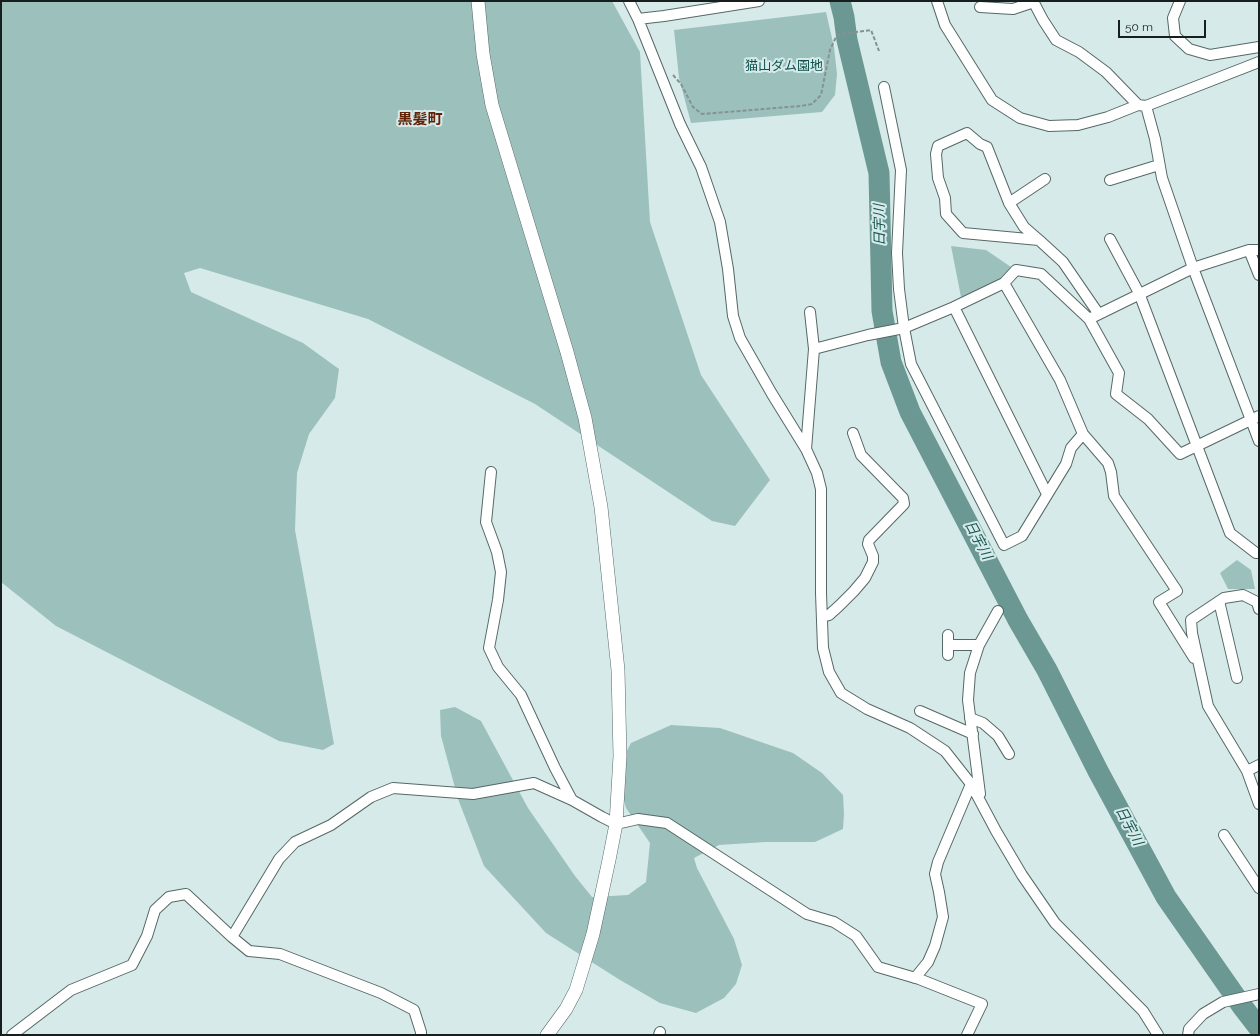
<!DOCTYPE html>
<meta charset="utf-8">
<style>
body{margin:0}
#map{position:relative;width:1260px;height:1036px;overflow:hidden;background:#d6ebe9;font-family:Raleway,sans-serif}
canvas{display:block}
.frame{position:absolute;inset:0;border:2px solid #171e1e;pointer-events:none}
.scale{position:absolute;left:1118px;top:20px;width:88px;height:18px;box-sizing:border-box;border:2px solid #171e1e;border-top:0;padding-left:5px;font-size:12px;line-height:14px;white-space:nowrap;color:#171e1e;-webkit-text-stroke:3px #d6ebe9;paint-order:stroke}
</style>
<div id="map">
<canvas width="1260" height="1036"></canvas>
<div class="frame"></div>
<div class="scale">50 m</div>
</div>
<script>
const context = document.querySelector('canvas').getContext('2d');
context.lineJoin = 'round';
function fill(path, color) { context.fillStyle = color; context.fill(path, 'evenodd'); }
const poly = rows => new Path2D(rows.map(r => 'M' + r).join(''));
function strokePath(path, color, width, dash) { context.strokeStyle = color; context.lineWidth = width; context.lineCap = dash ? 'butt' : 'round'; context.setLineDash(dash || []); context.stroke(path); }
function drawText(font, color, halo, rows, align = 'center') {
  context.font = font + ' Raleway,"Noto Sans JP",sans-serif'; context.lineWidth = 4; context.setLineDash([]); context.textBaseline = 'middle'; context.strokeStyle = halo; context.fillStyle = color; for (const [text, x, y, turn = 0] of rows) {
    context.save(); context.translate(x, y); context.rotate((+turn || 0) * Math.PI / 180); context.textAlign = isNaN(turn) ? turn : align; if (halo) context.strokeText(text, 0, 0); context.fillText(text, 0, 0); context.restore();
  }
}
fill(poly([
 [1,1,612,1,640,52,650,222,701,375,770,480,735,526,712,521,535,404,368,319,200,268,184,273,191,292,303,343,339,369,335,398,309,434,297,473,295,530,334,744,323,750,279,741,56,626,1,582],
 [826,12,834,47,837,74,835,95,822,112,691,123,679,78,674,30],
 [951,246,986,250,1011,267,1001,280,961,297],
 [1237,560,1251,570,1255,589,1228,589,1220,573],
 [455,707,481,721,528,808,575,876,592,897,628,895,646,882,650,843,626,808,617,770,631,743,671,725,720,728,793,753,822,773,843,795,844,814,843,829,815,842,766,842,719,845,694,858,697,868,734,939,742,965,736,984,724,998,696,1013,660,1003,620,980,546,933,484,866,458,799,441,736,440,710]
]), '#9cc1bd');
strokePath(poly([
 [840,1,844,17,847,40,879,173,882,311,891,362,910,412,1018,620,1047,670,1098,771,1166,897,1242,1006,1259,1028]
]), '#6c9894', 21);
const minor = poly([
 [629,1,638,19,680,124,701,167,720,222,728,269,733,316,740,338,772,394,806,449,817,473,821,489,821,593,823,648,829,672,841,693,867,709,910,728,945,751,971,784,996,831,1022,875,1055,923,1143,1011,1158,1035],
 [937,1,945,25,992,100,1020,118,1049,126,1078,125,1108,117,1138,105,1146,106,1259,62],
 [1033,1,1043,20,1056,40,1079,52,1106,72,1138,105],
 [1180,1,1173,18,1175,36,1189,49,1210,55,1259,47],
 [980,7,1013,9,1034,2],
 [638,19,664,16,759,1],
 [884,87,901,170,897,253,899,289,904,328,911,364,1004,545,1022,536,1066,464,1071,448,1083,434,1060,380,1004,283],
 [1146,106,1155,139,1162,178,1193,268,1259,441],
 [1110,180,1159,165],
 [1009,203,1045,179],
 [1110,239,1139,293,1230,533,1256,553,1259,553],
 [1039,240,963,233,946,214,945,198,938,178,936,154,938,146,967,133,980,144,987,147,1009,203,1024,227,1039,240,1063,262,1098,313],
 [1249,250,1259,275],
 [954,307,1047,494],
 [810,312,814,349],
 [1089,319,1119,373,1116,394,1148,419,1180,454,1259,416],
 [1083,434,1108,463,1111,472,1114,496,1177,591,1159,602,1194,658],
 [806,449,814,349,868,335,904,328,954,307,1004,283,1016,270,1041,274,1089,319,1193,268,1249,250,1259,250],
 [491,472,486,522,497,552,501,572,498,600,489,648,498,667,521,695,555,768,572,800],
 [1219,601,1237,678],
 [1259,609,1257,602,1243,595,1224,598,1191,620,1192,633,1208,706,1247,771,1259,804],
 [822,617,829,615,839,606,854,591,865,578,873,562,873,556,868,544,869,540,904,504,903,498,861,455,853,433],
 [948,635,948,655],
 [948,645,979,645],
 [920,711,973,734],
 [970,718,983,723,998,736,1009,754],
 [1247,771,1259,765],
 [980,794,968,700,970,673,979,645,998,611],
 [1224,835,1259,888],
 [232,937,249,951,280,954,381,993,414,1010,421,1032,421,1035],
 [915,978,928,962,935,946,943,917,939,892,935,874,938,862,971,784],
 [12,1035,71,990,132,965,147,936,155,910,169,897,186,894,232,937,279,859,295,842,331,825,371,797,393,788,473,794,534,783,572,800,602,817,616,824,638,819,667,823,807,914,834,922,856,936,878,967,919,979,982,1004,967,1035],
 [659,1035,660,1032],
 [1188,1035,1189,1029,1203,1014,1223,1002,1259,994]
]);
const tertiary = poly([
 [478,1,483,54,492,105,567,352,585,418,601,507,618,670,620,756,616,824,609,860,593,934,576,990,566,1009,547,1035]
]);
strokePath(minor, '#566866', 12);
strokePath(tertiary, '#566866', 14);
strokePath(poly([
 [673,75,681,84,693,107,702,114,801,106,812,104,821,95,830,50,836,37,840,34,871,30,879,51]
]), '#849392', 2, [4, 2]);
strokePath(minor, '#fff', 10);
strokePath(tertiary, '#fff', 13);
drawText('13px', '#0d504d', '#d6ebe9', [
 ["猫山ダム園地",784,66]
]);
drawText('italic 14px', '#165652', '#d6ebe9', [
 ["日宇川",880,225,-91],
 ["日宇川",978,540,62],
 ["日宇川",1129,826,62]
]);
drawText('bold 15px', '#622208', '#d6ebe9', [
 ["黒髪町",420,119]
]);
</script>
